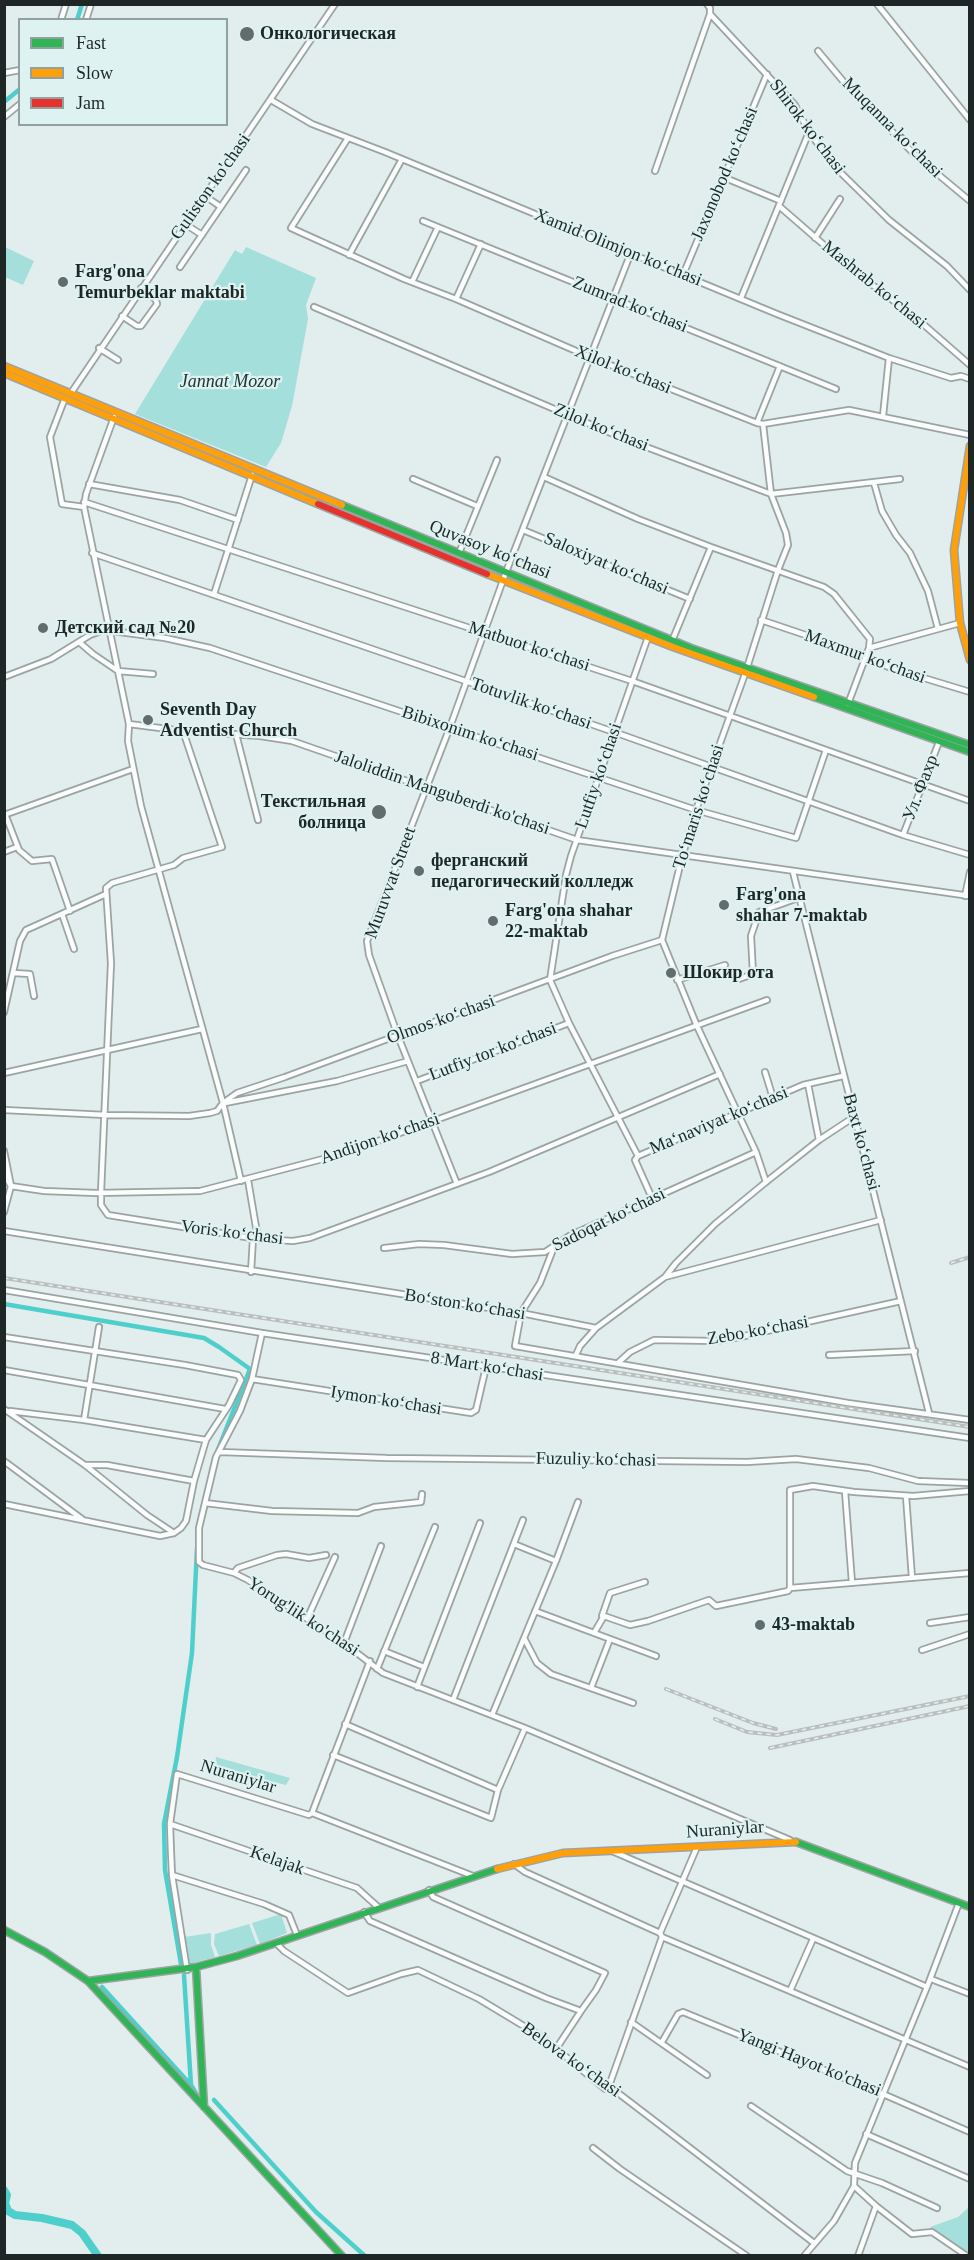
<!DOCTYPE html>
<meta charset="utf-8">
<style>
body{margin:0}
#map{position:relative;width:974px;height:2260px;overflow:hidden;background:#e2eded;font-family:"Times New Roman",serif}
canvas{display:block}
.frame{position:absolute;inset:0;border:6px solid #1f2726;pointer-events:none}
.legend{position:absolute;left:18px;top:18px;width:210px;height:108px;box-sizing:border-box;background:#ddf2f1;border:2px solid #91a1a0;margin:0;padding:8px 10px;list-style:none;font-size:18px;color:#1f2726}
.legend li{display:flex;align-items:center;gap:12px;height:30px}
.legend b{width:30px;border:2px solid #91a1a0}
</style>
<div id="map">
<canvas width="974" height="2260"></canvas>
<div class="frame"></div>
<ul class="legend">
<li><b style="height:8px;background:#30b455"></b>Fast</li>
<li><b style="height:8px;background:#ff9f0a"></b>Slow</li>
<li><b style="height:8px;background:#e5322d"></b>Jam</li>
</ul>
</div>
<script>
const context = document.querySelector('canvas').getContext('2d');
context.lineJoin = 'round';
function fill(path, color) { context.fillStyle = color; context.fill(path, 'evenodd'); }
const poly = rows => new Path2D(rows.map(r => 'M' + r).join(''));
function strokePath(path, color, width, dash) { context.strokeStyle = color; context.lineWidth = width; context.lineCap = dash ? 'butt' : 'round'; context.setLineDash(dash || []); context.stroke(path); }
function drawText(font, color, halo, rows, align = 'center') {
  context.font = font + ' "Times New Roman",serif'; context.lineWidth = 4.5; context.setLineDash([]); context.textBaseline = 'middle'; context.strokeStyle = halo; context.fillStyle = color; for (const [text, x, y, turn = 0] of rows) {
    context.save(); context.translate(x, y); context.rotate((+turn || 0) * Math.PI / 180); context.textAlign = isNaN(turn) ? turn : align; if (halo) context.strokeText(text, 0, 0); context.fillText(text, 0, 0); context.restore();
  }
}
fill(poly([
 [5,247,34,261,23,285,5,277],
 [246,247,316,278,306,305,308,319,292,406,281,443,266,467,135,414,235,250,242,254],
 [216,1757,290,1778,286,1785,215,1768],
 [281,1914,287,1933,260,1944,252,1923],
 [249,1924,257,1945,219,1956,214,1944,215,1934],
 [211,1933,211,1945,215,1957,189,1964,184,1937],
 [968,2208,970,2209,969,2254,930,2227,958,2217]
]), '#a4dfdc');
strokePath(poly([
 [77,20,82,4],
 [4,102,20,89],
 [4,1304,204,1338,219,1347,250,1369,217,1452],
 [181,1964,165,1870,164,1824,177,1757,192,1653,197,1548],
 [184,1975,191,2085],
 [102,1987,191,2085,197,2095],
 [214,2100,316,2212,365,2256]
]), '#4ecfcb', 4.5);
strokePath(poly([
 [4,2190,7,2195,5,2203,8,2211,15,2215,42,2218,72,2225,82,2233,98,2256]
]), '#4ecfcb', 8);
const street = poly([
 [707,4,710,8,710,14,795,105,809,132,837,169,889,220,947,266,970,290],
 [877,4,970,120],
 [61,20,66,4],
 [86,20,91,4],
 [818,51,843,81,916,156,970,201],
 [4,73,20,70],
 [271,100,312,124,385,152,777,314,889,358,951,378,961,376,970,379],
 [4,117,20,104],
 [348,138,291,228,404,279,456,299,590,357,757,423,763,424,849,410,970,435],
 [655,171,710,14],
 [723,177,781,201],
 [205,196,221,207],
 [779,206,854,271,915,317,970,365],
 [423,221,836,389],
 [185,224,202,235],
 [815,238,840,199],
 [349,255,402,159],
 [180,267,246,170],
 [683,275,767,74],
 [412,282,438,227],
 [741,298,809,132],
 [456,299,481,244],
 [314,307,625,439,771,494,900,479],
 [122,316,137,326,141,326,157,304,156,300,141,288],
 [99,348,118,360],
 [71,393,335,4],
 [65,398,50,437,62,504,84,507,86,494,114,417],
 [883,416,889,358],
 [757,423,780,366],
 [763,424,771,494,786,533,788,545,778,570,745,674,696,810,682,857,662,940,697,1026,756,1152,766,1182],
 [544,477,638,519,711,547,824,587,834,594,870,639,869,648,848,704],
 [413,479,477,506],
 [874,483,882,511,896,535,910,553,928,591,938,629],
 [89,484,180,500,238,520],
 [84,502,632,681,970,801],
 [84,507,118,671,153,674],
 [523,530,690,599],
 [92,553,614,732,903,835,970,855],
 [459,553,497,460],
 [214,594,252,475],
 [761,620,862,654,865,657,891,668,970,692],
 [648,637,571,856,566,875,550,980,569,1023,638,1156,803,1085,843,1076],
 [672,641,711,547],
 [79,642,93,654,118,671,129,724,128,741,141,806,223,1103,241,1181],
 [869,648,960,623],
 [4,677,51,659,90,635,104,630,165,638,210,648,696,810,796,838,826,750],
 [129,724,183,731,260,736,292,741,577,840,970,896],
 [183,731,222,847,183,858,174,865,112,883,106,888,111,963,101,1192,101,1205,108,1215,258,1239,293,1241,310,1238,489,1172,720,1074],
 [236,734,258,820],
 [5,814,19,850,32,861,52,859,70,911],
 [4,815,133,769],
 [903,835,939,742],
 [4,852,17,847],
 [793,872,929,1413],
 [965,896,970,872],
 [62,914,74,949],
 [14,973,30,974,34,996],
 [739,979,753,974,751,936,759,912,798,898],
 [677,980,725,965],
 [4,1012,20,941,26,930,106,894],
 [765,1072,773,1098],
 [4,1073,202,1029],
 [417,1081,569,1023],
 [808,1084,819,1140],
 [225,1103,337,1081,408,1061],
 [4,1110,106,1115,189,1116,210,1113,217,1111,223,1103,237,1093,285,1077,612,956,662,940],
 [4,1151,11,1186,44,1191,96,1193,200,1191,342,1154,767,1000],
 [638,1156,635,1160,652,1198],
 [4,1174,11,1186,4,1212],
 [248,1180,258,1239],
 [457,1184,398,1036,369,955,367,941,450,727,506,572,630,255],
 [4,1231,521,1313,596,1328,665,1277,676,1263,715,1224,766,1182,819,1140,854,1117],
 [554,1247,540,1283,521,1313,515,1346,848,1403,970,1420],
 [384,1248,419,1244,444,1245,512,1254,545,1252,569,1236,756,1152],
 [251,1272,253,1238],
 [665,1277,881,1220],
 [4,1290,262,1333,970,1438],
 [262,1333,252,1379,240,1411,216,1457,199,1528,199,1562,203,1565,234,1573,248,1580,344,1643,383,1673,525,1728,790,1840],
 [4,1337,185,1365,238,1375,241,1380,229,1405,206,1440,194,1481,186,1521,181,1528,174,1533,160,1536,4,1504],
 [576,1355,580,1346,596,1328],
 [829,1355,915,1351],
 [619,1362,630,1352,654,1340,715,1341,740,1337,901,1301],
 [4,1370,225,1409],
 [252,1379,471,1413,476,1410,486,1367],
 [4,1409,85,1465,147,1515,174,1533],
 [10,1411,84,1420,206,1440],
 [84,1420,99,1327],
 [220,1452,387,1458,747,1462,796,1459,869,1468,918,1481,970,1483],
 [4,1461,82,1519],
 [85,1465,107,1465,194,1481],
 [845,1491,852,1583],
 [970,1491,913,1496,854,1492,813,1486,790,1490,790,1588,970,1573],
 [906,1496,912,1578],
 [205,1503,272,1511,358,1513,374,1507,421,1502,422,1494],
 [514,1544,556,1561],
 [234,1573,238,1568,277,1555,286,1554,309,1558,326,1555],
 [535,1611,594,1633,604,1616,630,1625,648,1621,709,1600,716,1606,788,1591,790,1588],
 [602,1616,610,1593,645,1582],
 [307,1619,335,1557],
 [930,1623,970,1617],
 [594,1633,656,1656],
 [524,1638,537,1663,551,1674,633,1703],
 [344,1643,381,1546],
 [922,1650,970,1634],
 [384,1651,424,1667],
 [377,1669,435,1527],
 [417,1687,480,1523],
 [591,1688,610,1639],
 [453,1700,523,1520],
 [492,1715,556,1561,578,1502],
 [345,1724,498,1790],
 [333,1755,491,1818,498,1790,525,1728],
 [312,1813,370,1661],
 [170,1824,357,1888,378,1907],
 [612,1851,927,1987],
 [514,1864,525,1872,660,1933],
 [172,1875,264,1904,289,1915,297,1935],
 [364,1912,370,1921,546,1998,581,2011,596,1990,605,1973,433,1897,429,1890],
 [662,1937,970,2067],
 [276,1943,284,1951,348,1993,401,1974,418,1970,479,1999,542,2037,605,2089,609,2086,814,2243],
 [187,1970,172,1875,171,1852,170,1824,177,1774,309,1815,312,1813,473,1876],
 [931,1979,970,1994],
 [790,1991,813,1939],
 [631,2022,707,2075],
 [662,2042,678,2014,683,2012,883,2094,970,2132],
 [556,2049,581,2011],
 [609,2086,662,1937,660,1933,697,1847],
 [751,2106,847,2171,882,2183,937,2208],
 [866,2134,970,2179],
 [593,2148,620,2169,747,2256],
 [854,2186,876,2206,858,2256],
 [876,2206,912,2234,932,2232,967,2256],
 [804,2256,834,2221,854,2186,855,2163,927,1987,959,1903]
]);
const fast = poly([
 [342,505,691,648,970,745],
 [814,697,970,752],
 [796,1842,970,1907],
 [4,1930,45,1952,88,1981,342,2256],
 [196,1967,204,2107],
 [88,1981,196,1967,237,1956,497,1869]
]);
const slow = poly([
 [4,366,342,505],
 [4,373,318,504],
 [970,446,954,550,960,623,970,660],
 [487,574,673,647,814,697],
 [497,1869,563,1853,796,1842]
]);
const jam = poly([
 [318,504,487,574]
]);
strokePath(street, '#9ba4a3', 8);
strokePath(fast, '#9ba4a3', 9);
strokePath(slow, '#9ba4a3', 9);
strokePath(jam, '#9ba4a3', 9);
strokePath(street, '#fbfcfc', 4.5);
strokePath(fast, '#30b455', 6);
strokePath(slow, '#ff9f0a', 6);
strokePath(jam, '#e5322d', 6);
const rail = poly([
 [951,1263,970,1257],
 [4,1278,970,1427],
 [666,1689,753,1723,776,1729],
 [715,1719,747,1732,777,1735,970,1696],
 [770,1748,970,1706]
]);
strokePath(rail, '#bbbebd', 4);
strokePath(rail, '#ddf2f1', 1.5, [4.5]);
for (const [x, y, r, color] of [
 [247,34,8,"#636c6c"],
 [63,282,6,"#636c6c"],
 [43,628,6,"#636c6c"],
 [148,720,6,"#636c6c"],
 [379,812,8,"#636c6c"],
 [419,871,6,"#636c6c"],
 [724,905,6,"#636c6c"],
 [493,921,6,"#636c6c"],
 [671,973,6,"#636c6c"],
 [760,1625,6,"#636c6c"]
]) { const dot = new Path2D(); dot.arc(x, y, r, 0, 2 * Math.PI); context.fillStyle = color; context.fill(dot); strokePath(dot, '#ddf2f1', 2); }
drawText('bold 18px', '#1f2726', '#ddf2f1', [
 ["Онкологическая",260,34],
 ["Farg'ona",75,272],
 ["Temurbeklar maktabi",75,293],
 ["Детский сад №20",55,628],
 ["Seventh Day",160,710],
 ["Adventist Church",160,731],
 ["Текстильная",366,802,"right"],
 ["болница",366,823,"right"],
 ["ферганский",431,861],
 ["педагогический колледж",431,882],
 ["Farg'ona",736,895],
 ["shahar 7-maktab",736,916],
 ["Farg'ona shahar",505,911],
 ["22-maktab",505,932],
 ["Шокир ота",683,973],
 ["43-maktab",772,1625]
], 'left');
drawText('18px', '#1f2726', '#ddf2f1', [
 ["Shirok koʻchasi",807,127,53],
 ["Muqanna koʻchasi",892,128,45],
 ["Jaxonobod koʻchasi",725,174,-67],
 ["Guliston ko'chasi",211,187,-55],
 ["Xamid Olimjon koʻchasi",618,248,22],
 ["Mashrab koʻchasi",874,285,39],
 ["Zumrad koʻchasi",630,305,22],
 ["Xilol koʻchasi",623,370,22],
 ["Zilol koʻchasi",601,428,22],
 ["Quvasoy koʻchasi",490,550,22],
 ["Saloxiyat koʻchasi",606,564,23],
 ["Matbuot koʻchasi",529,647,18],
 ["Maxmur koʻchasi",865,657,20],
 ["Totuvlik koʻchasi",531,704,19],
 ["Bibixonim koʻchasi",470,734,18],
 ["Lutfiy koʻchasi",599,776,-71],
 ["Ул. Фахр",921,788,-69],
 ["Jaloliddin Manguberdi ko'chasi",442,793,19],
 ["Toʻmaris koʻchasi",699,807,-72],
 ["Muruvvat Street",391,883,-70],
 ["Olmos koʻchasi",441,1020,-20],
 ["Lutfiy tor koʻchasi",493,1052,-21],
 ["Maʻnaviyat koʻchasi",719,1121,-23],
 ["Andijon koʻchasi",380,1139,-19],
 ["Baxt koʻchasi",861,1142,75],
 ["Sadoqat koʻchasi",609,1220,-26],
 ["Voris koʻchasi",232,1233,7],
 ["Boʻston koʻchasi",465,1305,9],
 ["Zebo koʻchasi",758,1331,-10],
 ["8 Mart koʻchasi",487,1367,9],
 ["Iymon koʻchasi",386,1401,9],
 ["Fuzuliy koʻchasi",596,1460,1],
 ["Yorug'lik ko'chasi",303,1617,33],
 ["Nuraniylar",238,1777,17],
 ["Nuraniylar",725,1830,-4],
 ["Kelajak",277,1861,19],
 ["Belova koʻchasi",571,2060,35],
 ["Yangi Hayot ko'chasi",809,2063,22]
]);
drawText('italic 18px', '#1b3432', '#ddf2f1', [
 ["Jannat Mozor",230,382]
]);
</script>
